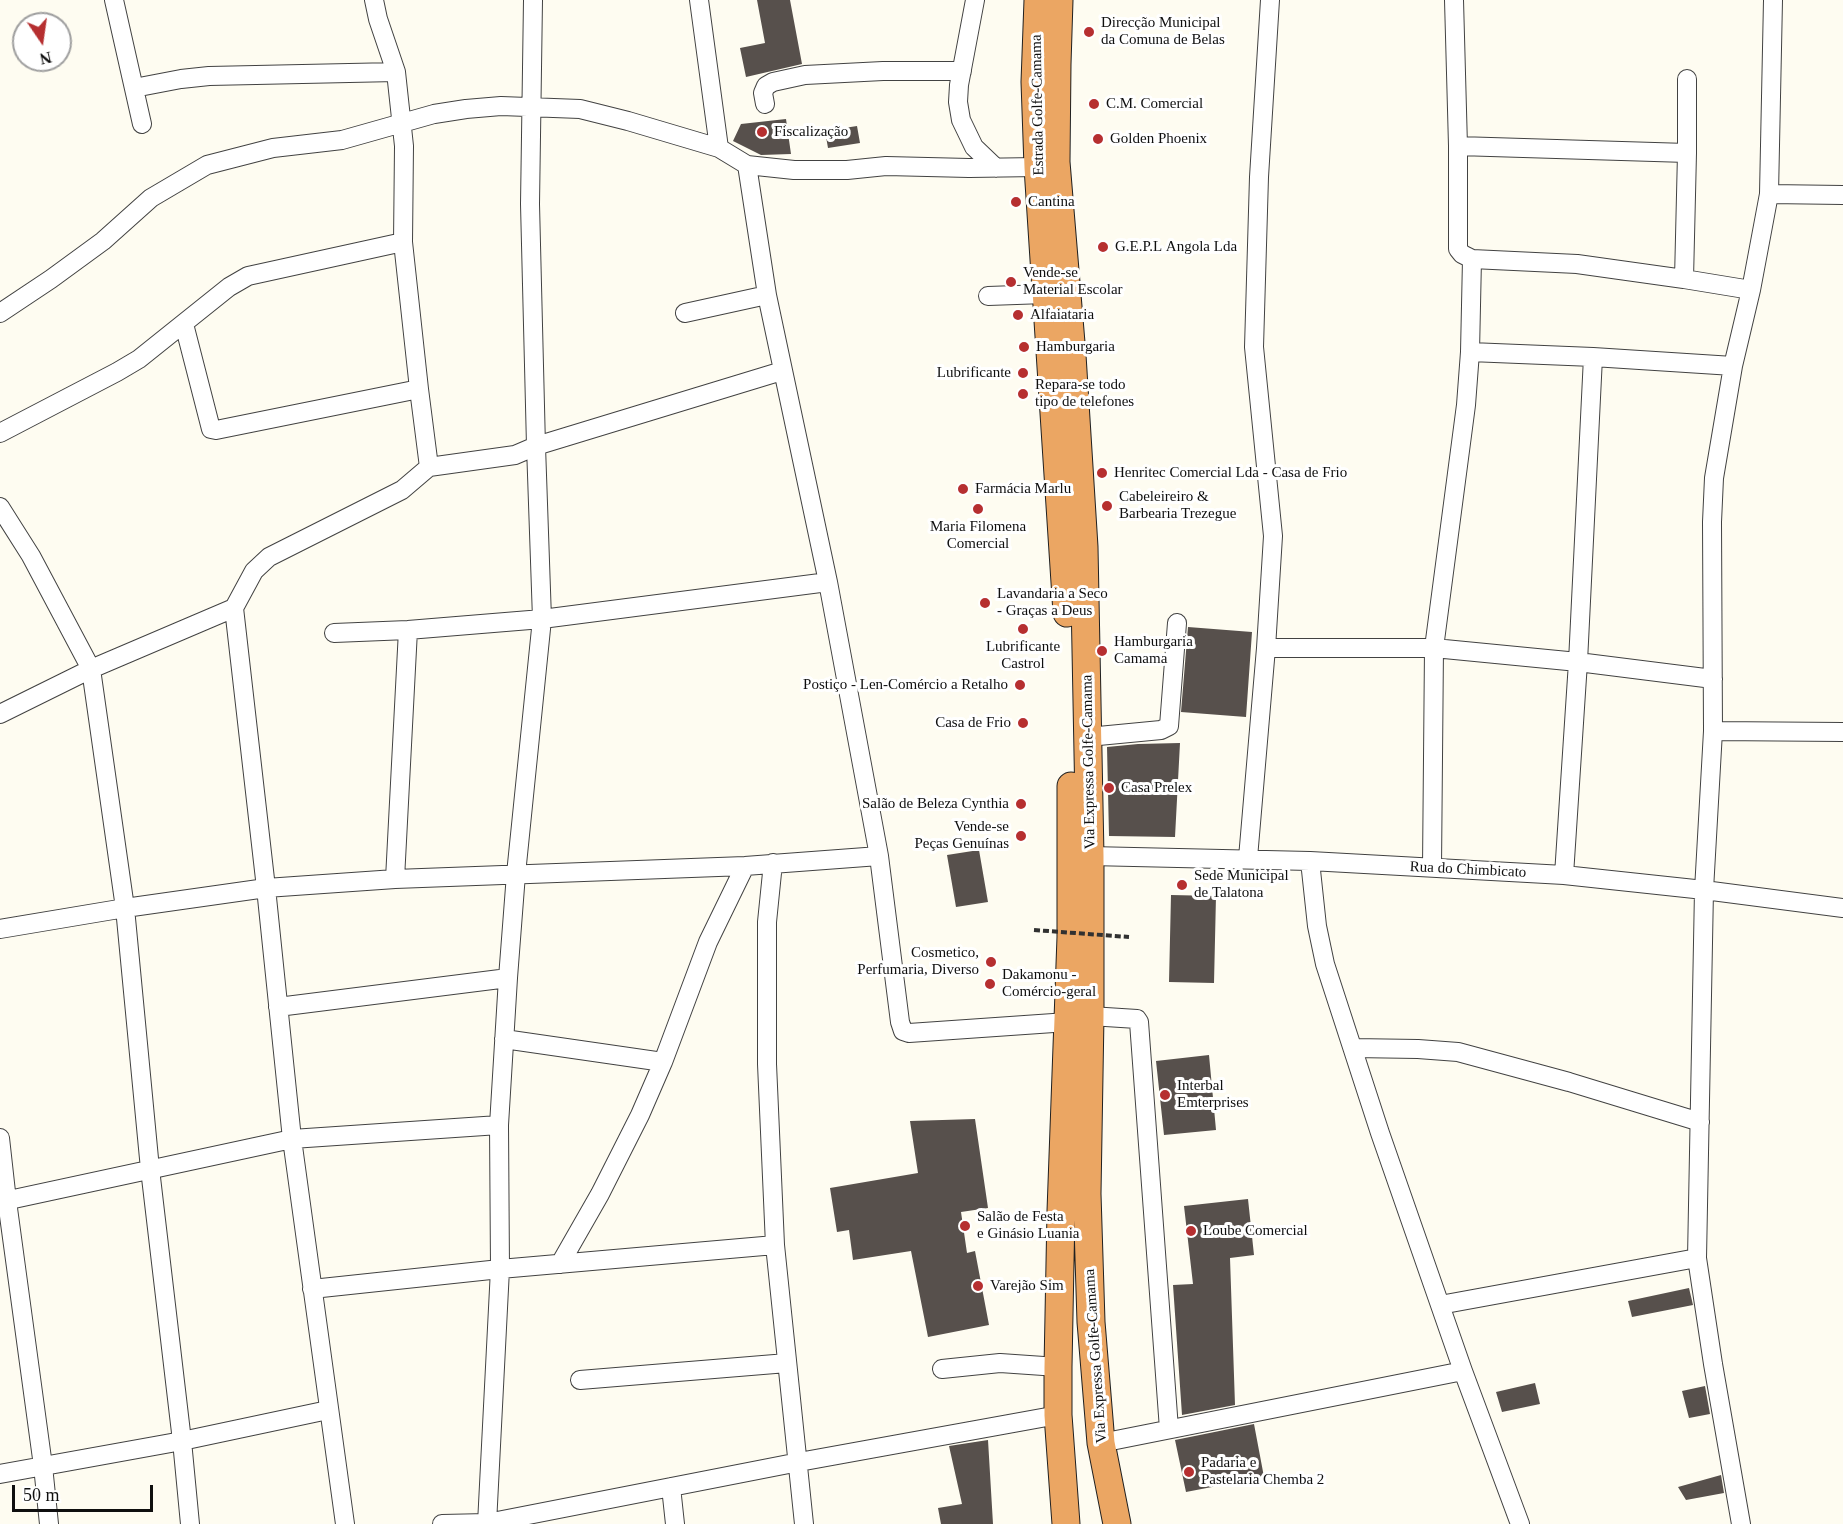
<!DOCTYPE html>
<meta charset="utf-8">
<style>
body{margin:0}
#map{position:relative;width:1843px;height:1524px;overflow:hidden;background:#fefcf1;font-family:"Times New Roman",serif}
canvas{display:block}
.north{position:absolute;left:12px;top:12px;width:60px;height:60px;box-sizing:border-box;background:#fff;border:2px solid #9f9f9f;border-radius:50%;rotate:167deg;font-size:16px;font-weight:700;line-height:24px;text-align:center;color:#0f0f0f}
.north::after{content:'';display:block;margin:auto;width:21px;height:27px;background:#b62f30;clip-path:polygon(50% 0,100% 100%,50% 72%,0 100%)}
.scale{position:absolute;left:12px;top:1485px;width:141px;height:27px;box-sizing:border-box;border:3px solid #0f0f0f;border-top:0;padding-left:8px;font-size:18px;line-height:21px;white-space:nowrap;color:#0f0f0f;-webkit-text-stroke:4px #fff;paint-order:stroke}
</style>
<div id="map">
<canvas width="1843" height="1524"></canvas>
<div class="north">N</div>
<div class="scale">50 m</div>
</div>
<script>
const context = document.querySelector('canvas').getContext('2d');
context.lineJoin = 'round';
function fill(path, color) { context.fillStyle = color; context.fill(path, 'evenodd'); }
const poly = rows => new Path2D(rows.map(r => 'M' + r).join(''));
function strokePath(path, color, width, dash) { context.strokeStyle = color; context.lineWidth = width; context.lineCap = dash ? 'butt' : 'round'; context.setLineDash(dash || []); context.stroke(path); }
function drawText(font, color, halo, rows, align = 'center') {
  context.font = font + ' "Times New Roman",serif'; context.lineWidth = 6; context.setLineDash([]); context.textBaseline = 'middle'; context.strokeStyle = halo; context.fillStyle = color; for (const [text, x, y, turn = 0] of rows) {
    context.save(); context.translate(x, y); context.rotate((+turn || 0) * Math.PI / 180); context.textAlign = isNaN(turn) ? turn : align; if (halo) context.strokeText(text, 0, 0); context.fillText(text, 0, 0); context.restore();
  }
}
fill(poly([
 [757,0,790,0,802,64,746,77,740,48,765,43],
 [786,119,791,154,761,155,733,141,741,124],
 [857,126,860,143,828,148,825,131],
 [1188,627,1252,632,1246,717,1181,712],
 [1180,743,1175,837,1109,836,1107,747,1138,744],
 [979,850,988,902,956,907,947,855],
 [1171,895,1216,896,1214,983,1169,982],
 [1209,1055,1216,1130,1164,1135,1156,1061],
 [975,1119,988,1208,961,1212,967,1253,975,1251,989,1325,928,1337,911,1251,853,1260,849,1230,837,1232,830,1188,918,1173,910,1121],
 [1248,1199,1254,1255,1230,1258,1235,1405,1182,1415,1173,1285,1193,1284,1184,1206],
 [1689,1288,1693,1305,1632,1317,1628,1301],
 [1535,1383,1540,1404,1502,1412,1496,1392],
 [1705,1386,1710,1414,1689,1418,1682,1391],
 [1254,1424,1264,1477,1186,1492,1175,1440],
 [988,1440,993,1524,941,1524,938,1508,962,1504,949,1446],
 [1721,1475,1724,1493,1686,1500,1678,1487]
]), '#57504c');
const minor = poly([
 [114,0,142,124],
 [374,0,378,19,396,72,404,146,403,242,419,389,429,467],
 [699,0,719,148],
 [975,0,959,85,958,102,961,120,974,147,996,168],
 [1454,0,1458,146,1458,249,1462,254,1472,259,1577,264,1684,279,1751,290],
 [134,88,181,79,209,76,396,72],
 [765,104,763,93,766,86,773,82,805,75,883,71,962,71],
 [1458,146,1687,153],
 [747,165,767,295,828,582,879,856,900,1022,903,1031,909,1033,1068,1022],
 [1769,194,1773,0],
 [1684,279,1687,153,1687,79],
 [988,296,1045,294],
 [0,313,51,279,103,241,151,198,207,165,273,148,342,140,434,114,466,109,501,106,580,109,628,121,719,148,747,165,794,170,847,170,886,166,969,168,1038,167],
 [685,313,767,295],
 [184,324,211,429,216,430,419,389],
 [1470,352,1593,357,1733,366],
 [0,433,117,372,139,359,229,287,248,276,403,242],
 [0,507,31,556,91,669,125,908,150,1169,182,1441,190,1524],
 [234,608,266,888,292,1139,345,1524],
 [334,633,408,630,542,619,828,582],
 [1266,648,1434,648,1578,662,1713,679],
 [0,714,91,669,234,608,254,571,269,557,402,490,429,467,515,455,536,446,782,371],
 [1713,731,1843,732],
 [1088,737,1161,730,1169,726,1177,623],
 [1090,856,1310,861,1564,875,1704,890,1843,908],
 [1248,858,1266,648,1273,536,1254,347,1259,177,1270,0],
 [1310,861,1317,926,1325,964,1380,1133,1463,1371,1520,1524],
 [773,863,767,922,767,1064,775,1245,804,1524],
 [1432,867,1434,648,1466,405,1470,352,1472,259],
 [1564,875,1578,662,1593,357],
 [395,879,408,630],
 [0,929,125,908,266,888,395,879,745,866,879,856],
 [278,1007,508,978],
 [1090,1016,1137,1019,1139,1022,1169,1429],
 [504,1039,663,1062],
 [1353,1048,1418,1049,1458,1052,1569,1082,1700,1122],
 [0,1138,7,1201,43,1466,49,1524],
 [0,1202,292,1139,499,1125],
 [560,1264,600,1194,640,1115,663,1062,708,942,745,866],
 [312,1289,500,1269,775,1245],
 [1440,1305,1697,1258],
 [942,1369,1000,1363,1058,1367],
 [580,1380,787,1363],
 [1101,1443,1463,1371],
 [0,1474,182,1441,328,1410],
 [671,1487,675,1524],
 [442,1524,487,1523,799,1462,1058,1415],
 [487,1524,500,1269,499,1125,508,978,516,874,542,619,536,446,530,204,533,0],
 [1741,1524,1713,1364,1697,1258,1704,890,1713,731,1712,522,1714,478,1733,366,1751,290,1769,194,1843,195]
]);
const highway = poly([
 [1038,0,1035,82,1038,167,1067,613],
 [1059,0,1057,64,1056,162,1072,355,1084,547,1090,856,1090,1016,1087,1194,1091,1322,1101,1443,1117,1524],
 [1066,1524,1058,1415,1058,1367,1061,1211,1071,937,1071,786]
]);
strokePath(minor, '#424242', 20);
strokePath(highway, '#202020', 29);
strokePath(minor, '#fff', 18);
strokePath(highway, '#eba663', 27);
strokePath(poly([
 [1034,930,1129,937]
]), '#313131', 4, [6, 3]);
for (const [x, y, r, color] of [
 [1089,32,6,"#b62f30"],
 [1094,104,6,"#b62f30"],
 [762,132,6,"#b62f30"],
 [1098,139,6,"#b62f30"],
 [1016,202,6,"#b62f30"],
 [1103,247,6,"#b62f30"],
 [1011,282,6,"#b62f30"],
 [1018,315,6,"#b62f30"],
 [1024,347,6,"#b62f30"],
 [1023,373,6,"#b62f30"],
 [1023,394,6,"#b62f30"],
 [1102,473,6,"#b62f30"],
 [963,489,6,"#b62f30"],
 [1107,506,6,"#b62f30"],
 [978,509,6,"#b62f30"],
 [985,603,6,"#b62f30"],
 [1023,629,6,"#b62f30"],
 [1102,651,6,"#b62f30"],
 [1020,685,6,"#b62f30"],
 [1023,723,6,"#b62f30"],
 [1109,788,6,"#b62f30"],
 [1021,804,6,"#b62f30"],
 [1021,836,6,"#b62f30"],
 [1182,885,6,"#b62f30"],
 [991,962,6,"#b62f30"],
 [990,984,6,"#b62f30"],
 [1165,1095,6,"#b62f30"],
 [965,1226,6,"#b62f30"],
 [1191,1231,6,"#b62f30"],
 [978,1286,6,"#b62f30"],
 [1189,1472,6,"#b62f30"]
]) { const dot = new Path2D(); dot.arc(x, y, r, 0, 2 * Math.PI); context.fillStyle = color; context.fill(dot); strokePath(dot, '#fff', 2); }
drawText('15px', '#0f0f0f', '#fff', [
 ["Direcção Municipal",1101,23],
 ["da Comuna de Belas",1101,40],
 ["C.M. Comercial",1106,104],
 ["Fiscalização",774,132],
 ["Golden Phoenix",1110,139],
 ["Cantina",1028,202],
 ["G.E.P.L Angola Lda",1115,247],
 ["Vende-se",1023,273],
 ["Material Escolar",1023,290],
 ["Alfaiataria",1030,315],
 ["Hamburgaria",1036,347],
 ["Lubrificante",1011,373,"right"],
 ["Repara-se todo",1035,385],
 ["tipo de telefones",1035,402],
 ["Henritec Comercial Lda - Casa de Frio",1114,473],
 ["Farmácia Marlu",975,489],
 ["Cabeleireiro &",1119,497],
 ["Barbearia Trezegue",1119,514],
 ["Maria Filomena",978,527,"center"],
 ["Comercial",978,544,"center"],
 ["Lavandaria a Seco",997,594],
 ["- Graças a Deus",997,611],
 ["Hamburgaria",1114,642],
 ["Camama",1114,659],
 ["Lubrificante",1023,647,"center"],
 ["Castrol",1023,664,"center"],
 ["Postiço - Len-Comércio a Retalho",1008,685,"right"],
 ["Casa de Frio",1011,723,"right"],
 ["Casa Prelex",1121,788],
 ["Salão de Beleza Cynthia",1009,804,"right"],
 ["Vende-se",1009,827,"right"],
 ["Peças Genuínas",1009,844,"right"],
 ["Sede Municipal",1194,876],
 ["de Talatona",1194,893],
 ["Cosmetico,",979,953,"right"],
 ["Perfumaria, Diverso",979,970,"right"],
 ["Dakamonu -",1002,975],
 ["Comércio-geral",1002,992],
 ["Interbal",1177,1086],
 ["Emterprises",1177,1103],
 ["Salão de Festa",977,1217],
 ["e Ginásio Luania",977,1234],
 ["Loube Comercial",1203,1231],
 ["Varejão Sim",990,1286],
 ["Padaria e",1201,1463],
 ["Pastelaria Chemba 2",1201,1480]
], 'left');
drawText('15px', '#0f0f0f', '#fff', [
 ["Estrada Golfe-Camama",1038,105,-91],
 ["Via Expressa Golfe-Camama",1089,762,-91],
 ["Rua do Chimbicato",1468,870,3],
 ["Via Expressa Golfe-Camama",1096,1356,-94]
]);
</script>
